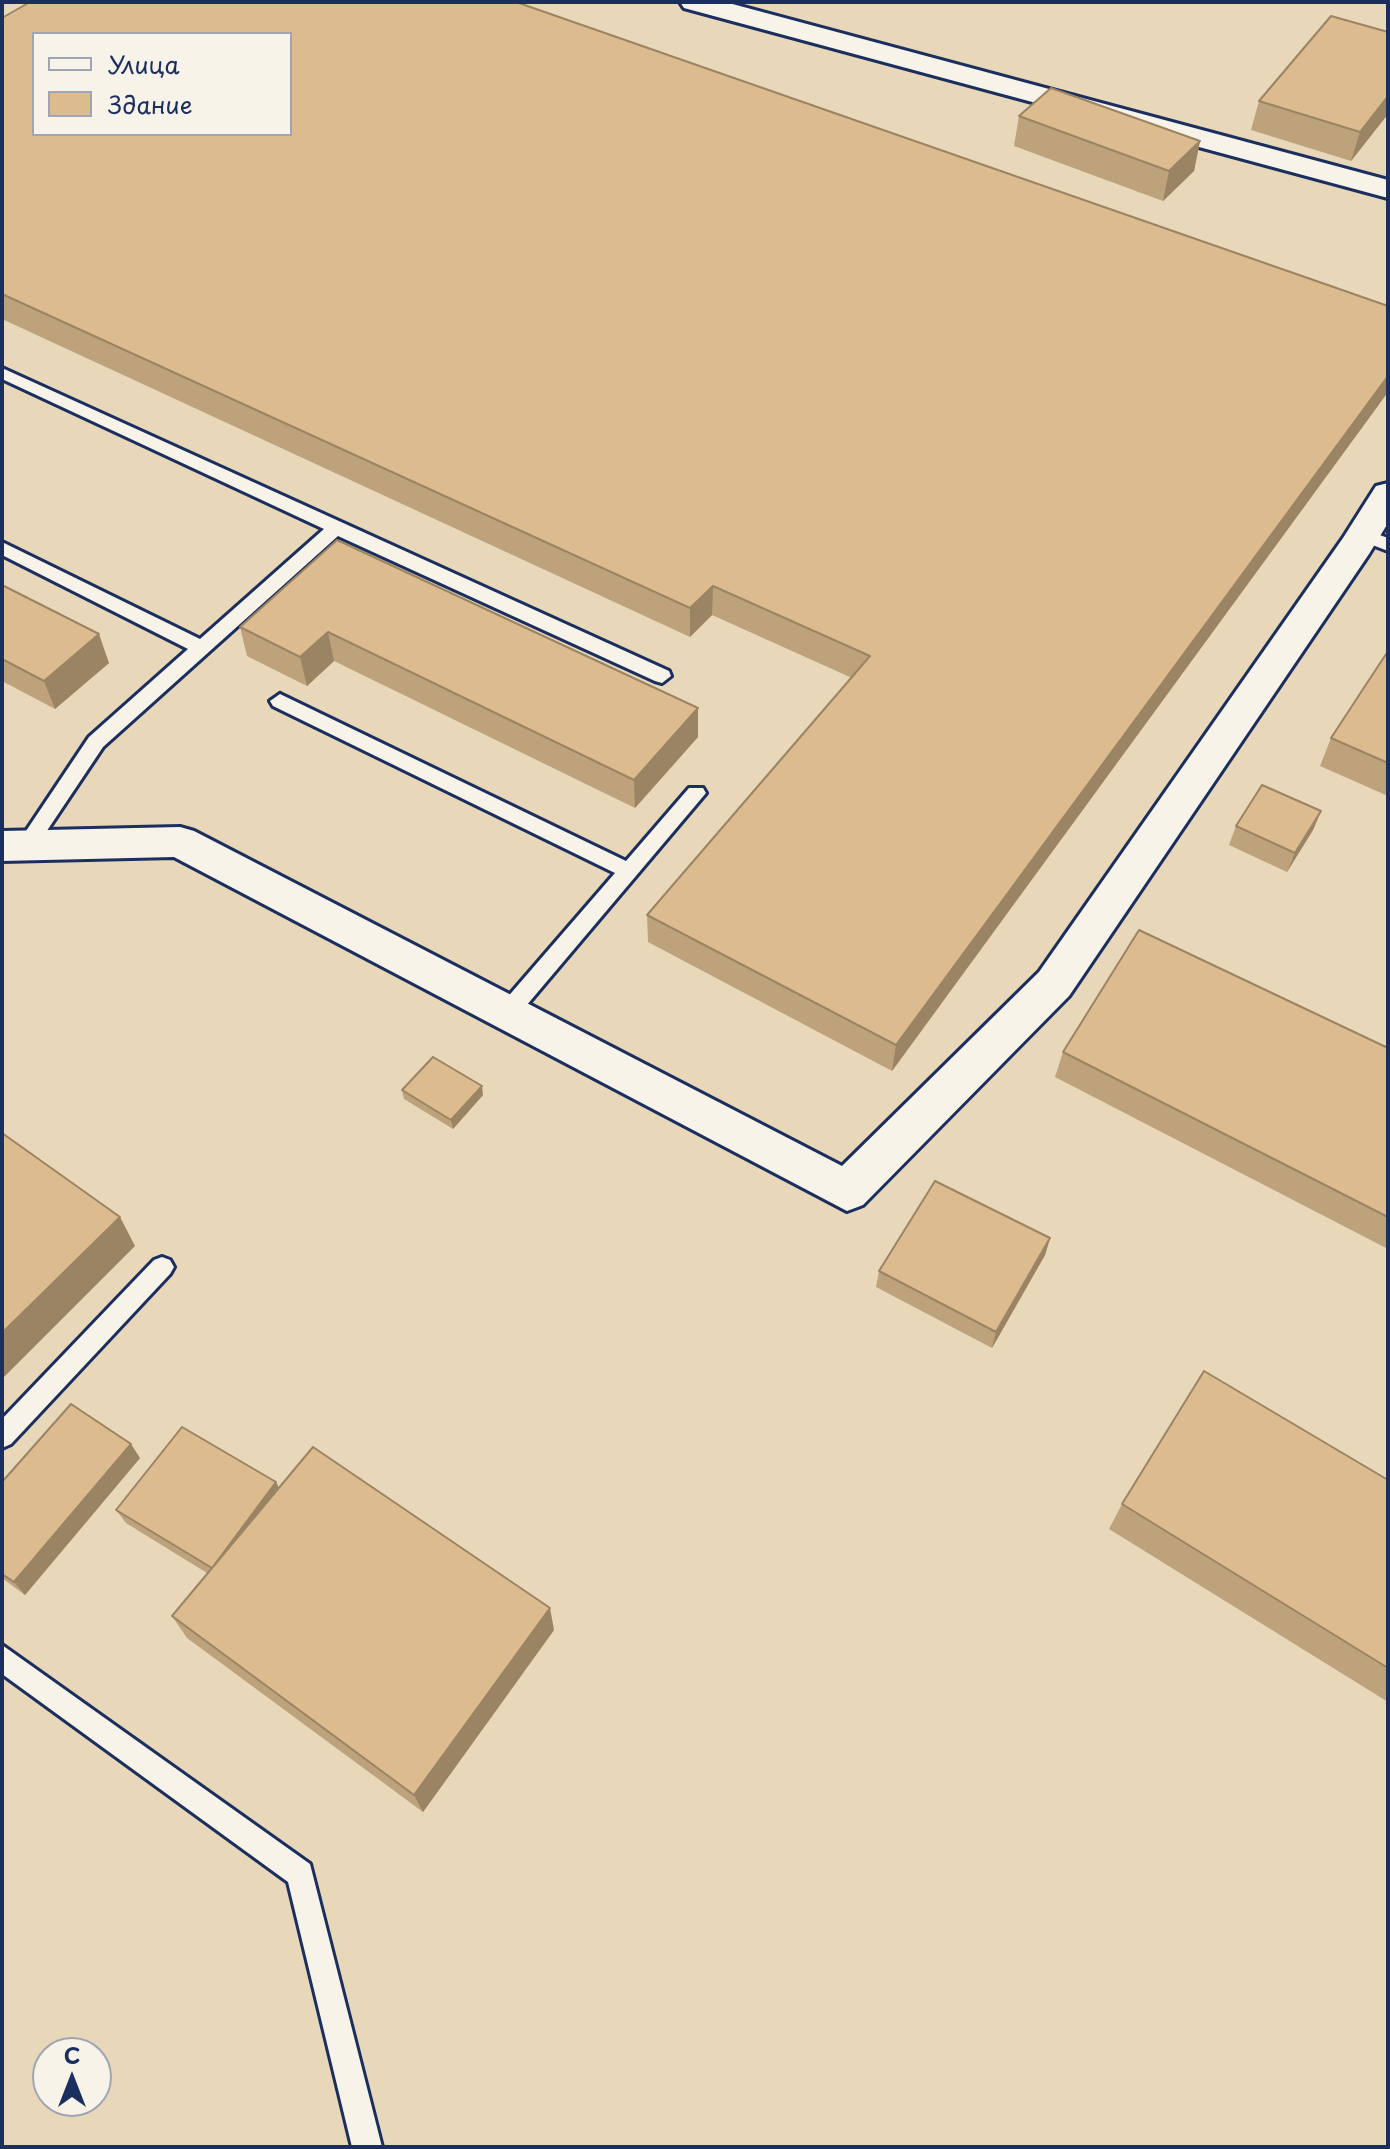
<!DOCTYPE html>
<meta charset="utf-8">
<style>
body{margin:0}
#map{position:relative;width:1390px;height:2149px;overflow:hidden;background:#efe2cd;font-family:"Playpen Sans",sans-serif}
canvas{display:block}
.frame{position:absolute;inset:0;border:4px solid #1b2f5e;pointer-events:none}
.legend{position:absolute;left:32px;top:32px;width:260px;height:104px;box-sizing:border-box;background:#f7f3e8;border:2px solid #9fa5b1;margin:0;padding:10px 14px;list-style:none;font-size:24px;color:#1b2f5e}
.legend li{display:flex;align-items:center;gap:16px;height:40px}
.legend b{width:40px;border:2px solid #9fa5b1}
.north{position:absolute;left:32px;top:2037px;width:80px;height:80px;box-sizing:border-box;background:#f7f3e8;border:2px solid #9fa5b1;border-radius:50%;rotate:0deg;font-size:22px;font-weight:700;line-height:32px;text-align:center;color:#1b2f5e}
.north::after{content:'';display:block;margin:auto;width:28px;height:36px;background:#1b2f5e;clip-path:polygon(50% 0,100% 100%,50% 72%,0 100%)}
</style>
<div id="map">
<canvas width="1390" height="2149"></canvas>
<div class="frame"></div>
<ul class="legend">
<li><b style="height:10px;background:#f7f3e8"></b>Улица</li>
<li><b style="height:22px;background:#dcbc8f"></b>Здание</li>
</ul>
<div class="north">С</div>
</div>
<script>
const context = document.querySelector('canvas').getContext('2d');
context.lineJoin = 'round';
function fill(path, color) { context.fillStyle = color; context.fill(path, 'evenodd'); }
const poly = rows => new Path2D(rows.map(r => 'M' + r).join(''));
function strokePath(path, color, width, dash) { context.strokeStyle = color; context.lineWidth = width; context.lineCap = dash ? 'butt' : 'round'; context.setLineDash(dash || []); context.stroke(path); }
fill(poly([
 [2,2,1388,2,1388,2147,2,2147],
 [34,34,290,34,290,134,34,134],
 [48,2053,96,2053,96,2101,48,2101]
]), '#e9d7ba');
const service = poly([
 [2,368,669,671,671,676,662,683,655,681,338,536,103,747,34,850,20,850,17,845,20,840,89,737,188,649,2,555,2,542,200,639,324,529,2,379,2,368],
 [1363,529,1388,538,1388,551,1357,539,1354,535,1363,529],
 [280,694,626,861,689,788,703,788,706,793,515,1019,507,1022,499,1019,496,1013,499,1007,615,873,273,706,270,701,280,694],
 [162,1257,170,1260,174,1267,170,1274,11,1444,2,1448,2,1419,154,1260,162,1257],
 [2,1645,310,1864,382,2147,352,2147,288,1882,2,1674,2,1645]
]);
const minor = poly([
 [680,2,725,2,1388,180,1388,198,684,8,680,2],
 [1388,483,1388,523,1369,554,1069,996,863,1205,847,1211,174,857,2,861,2,831,180,827,194,831,842,1166,1039,972,1343,538,1376,486,1388,483]
]);
strokePath(service, '#1b2f5e', 6);
strokePath(minor, '#1b2f5e', 6);
fill(service, '#f7f3e8');
fill(minor, '#f7f3e8');
fill(poly([
 [2,18,1388,306,1388,392,892,1071,648,942,647,915,852,678,712,615,690,637,2,319],
 [1388,32,1388,114,1351,161,1251,130,1259,101],
 [1019,116,1200,141,1194,171,1163,201,1014,146],
 [337,540,698,737,635,808,334,661,307,686,247,656,240,627],
 [2,585,109,663,55,709,2,681],
 [1388,651,1388,796,1320,766,1331,738],
 [1321,811,1313,830,1287,872,1229,845,1236,826],
 [1388,1048,1388,1249,1055,1077,1063,1052],
 [402,1090,483,1095,453,1129,404,1099],
 [1050,1238,1045,1255,992,1348,876,1287,879,1271],
 [140,1458,25,1595,2,1578,2,1482],
 [1388,1480,1388,1702,1109,1529,1122,1504],
 [276,1482,279,1488,554,1630,423,1812,187,1638,172,1616,207,1573,126,1523,116,1510]
]), '#bda27b');
fill(poly([
 [1388,96,1388,114,1351,161,1360,132],
 [1200,141,1194,171,1163,201,1169,171],
 [1388,376,1388,392,892,1071,896,1045],
 [713,586,712,615,690,637,690,608],
 [328,632,334,661,307,686,300,657],
 [99,634,109,663,55,709,44,681],
 [698,708,698,737,635,808,634,780],
 [1321,811,1313,830,1287,872,1295,853],
 [482,1086,483,1095,453,1129,451,1120],
 [120,1217,135,1246,2,1379,2,1333],
 [1050,1238,1045,1255,992,1348,996,1332],
 [131,1444,140,1458,25,1595,14,1582],
 [276,1482,282,1495,212,1568],
 [550,1608,554,1630,423,1812,414,1795]
]), '#9a8464');
const building = poly([
 [30,2,516,2,1388,306,1388,376,896,1045,647,915,870,656,713,586,690,608,2,294,2,18,30,2],
 [34,34,290,34,290,134,34,134,34,34],
 [1331,16,1388,32,1388,96,1360,132,1259,101,1331,16],
 [1051,88,1200,141,1169,171,1019,116,1051,88],
 [337,540,698,708,634,780,328,632,300,657,240,627,337,540],
 [2,585,99,634,44,681,2,659,2,585],
 [1388,651,1388,763,1331,738,1388,651],
 [1262,785,1321,811,1295,853,1236,826,1262,785],
 [1139,930,1388,1048,1388,1217,1063,1052,1139,930],
 [433,1057,482,1086,451,1120,402,1090,433,1057],
 [2,1133,120,1217,2,1333,2,1133],
 [935,1181,1050,1238,996,1332,879,1271,935,1181],
 [1204,1371,1388,1480,1388,1668,1122,1504,1204,1371],
 [71,1404,131,1444,14,1582,2,1574,2,1482,71,1404],
 [182,1427,276,1482,212,1568,116,1510,182,1427],
 [313,1447,550,1608,414,1795,172,1616,313,1447]
]);
fill(building, '#dcbc8f');
strokePath(building, '#9a8464', 2);
</script>
